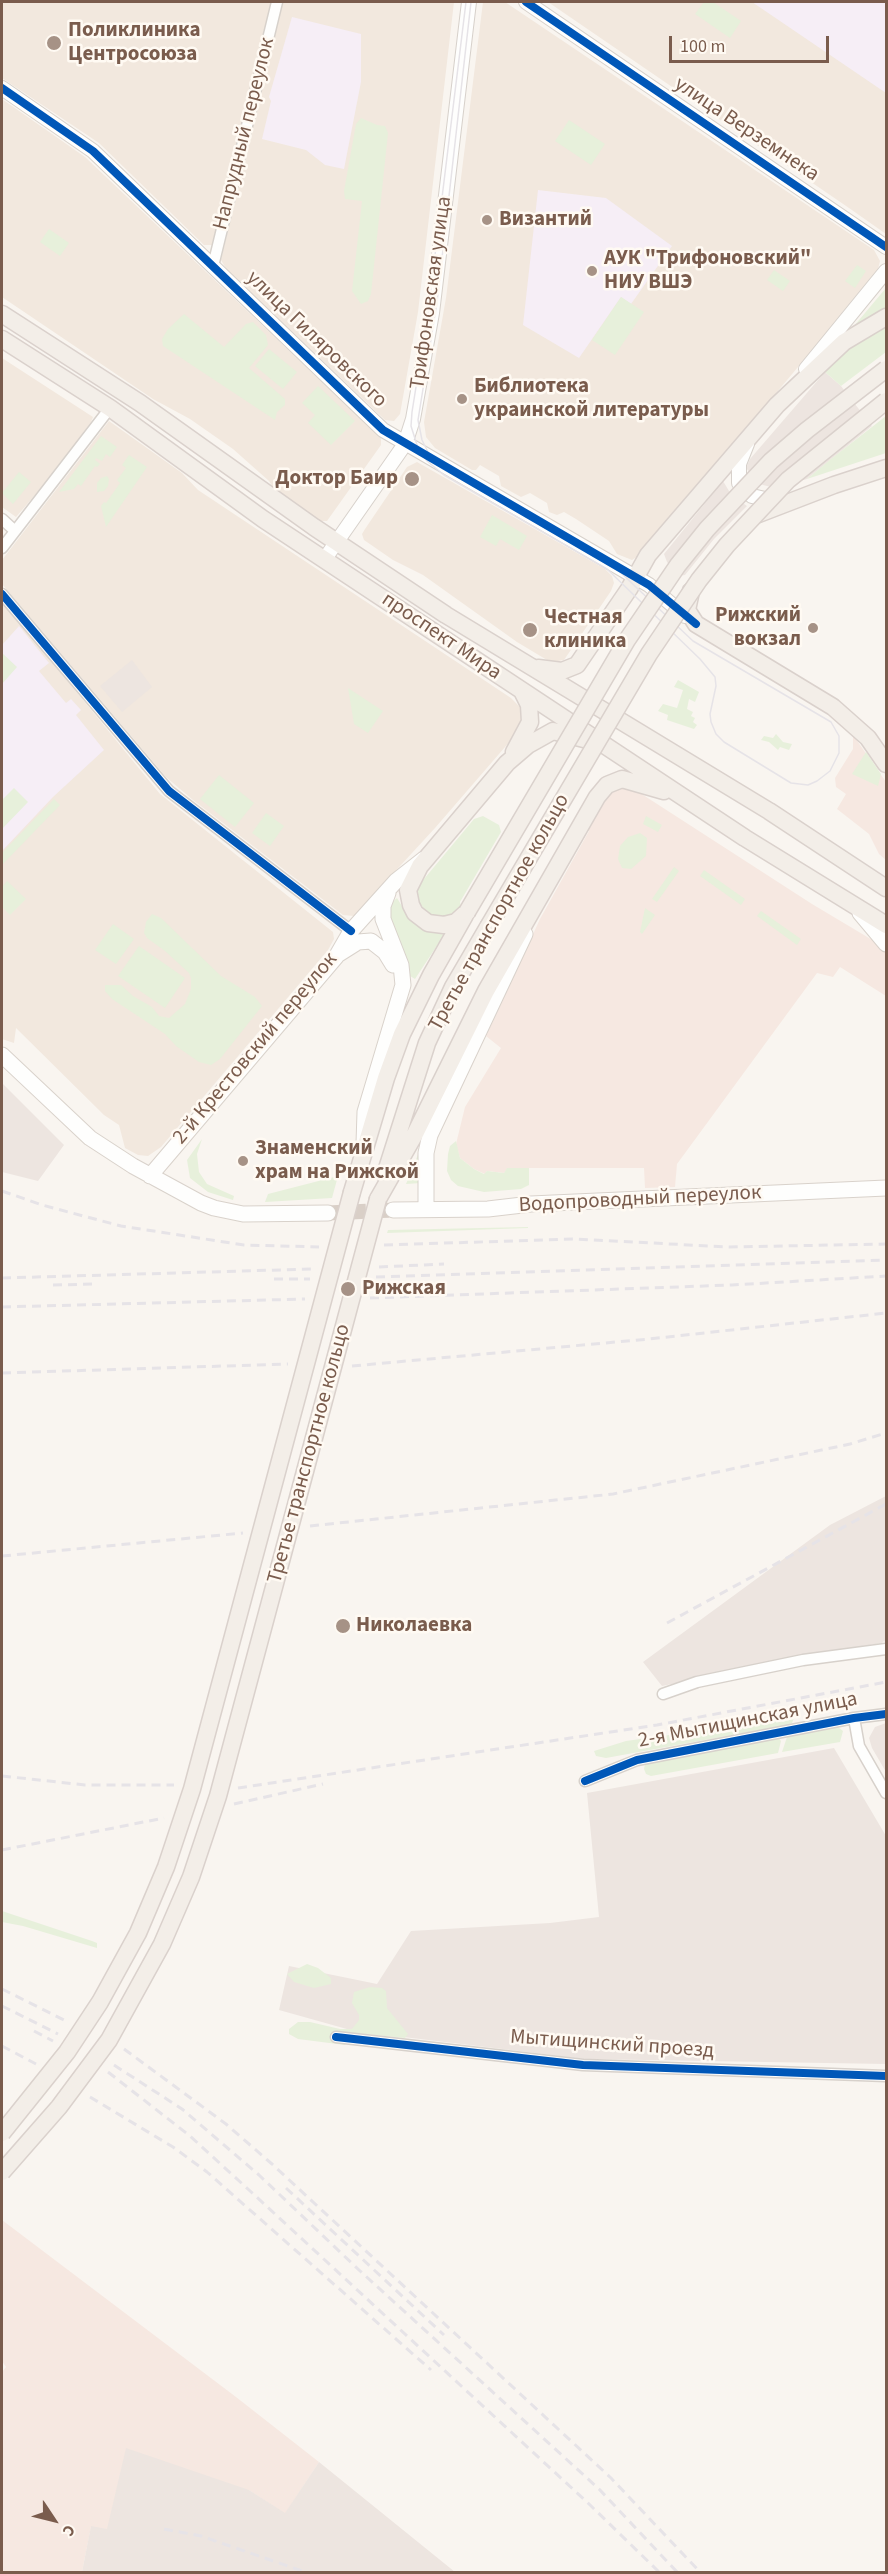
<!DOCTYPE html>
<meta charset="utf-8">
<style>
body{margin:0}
#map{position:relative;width:888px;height:2574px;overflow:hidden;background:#f9f5f0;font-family:"Source Sans 3",sans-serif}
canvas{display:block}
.frame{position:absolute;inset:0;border:3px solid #7a5c4d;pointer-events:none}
.north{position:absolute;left:24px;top:2490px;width:60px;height:60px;-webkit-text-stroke:4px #fffaf3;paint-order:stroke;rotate:125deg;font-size:16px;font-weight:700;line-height:24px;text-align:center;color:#7a5c4d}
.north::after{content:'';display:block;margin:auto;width:21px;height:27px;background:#7a5c4d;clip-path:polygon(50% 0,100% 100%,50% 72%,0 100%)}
.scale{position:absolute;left:669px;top:36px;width:160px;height:27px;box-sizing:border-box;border:3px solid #7a5c4d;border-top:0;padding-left:8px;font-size:18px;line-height:21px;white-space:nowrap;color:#7a5c4d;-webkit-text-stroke:4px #fffaf3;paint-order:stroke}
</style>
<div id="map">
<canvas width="888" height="2574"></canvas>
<div class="frame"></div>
<div class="north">С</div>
<div class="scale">100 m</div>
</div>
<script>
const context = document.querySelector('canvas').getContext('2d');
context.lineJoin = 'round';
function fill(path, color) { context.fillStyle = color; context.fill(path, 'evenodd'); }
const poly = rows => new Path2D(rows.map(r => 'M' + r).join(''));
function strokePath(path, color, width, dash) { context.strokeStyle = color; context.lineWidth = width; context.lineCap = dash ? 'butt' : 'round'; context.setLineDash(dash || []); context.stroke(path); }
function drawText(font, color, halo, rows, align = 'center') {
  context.font = font + ' "Source Sans 3",sans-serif'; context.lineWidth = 5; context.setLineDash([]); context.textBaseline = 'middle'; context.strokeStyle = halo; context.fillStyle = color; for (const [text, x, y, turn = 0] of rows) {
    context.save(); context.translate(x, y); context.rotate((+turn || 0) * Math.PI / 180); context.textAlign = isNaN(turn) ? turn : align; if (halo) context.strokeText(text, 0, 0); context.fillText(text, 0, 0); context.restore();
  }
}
fill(poly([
 [2,2,272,2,212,245,204,245,99,143,2,78],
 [282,2,454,2,418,312,400,414,394,421,385,420,227,270,221,260],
 [483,2,505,2,874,250,880,261,877,273,640,555,632,560,617,554,609,541,576,519,564,512,557,515,549,512,547,503,530,493,521,497,501,486,499,476,480,465,476,470,472,470,435,448,426,437,424,422,446,298],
 [548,2,886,2,886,234,849,208],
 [2,99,85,157,381,438,381,445,327,521,321,521,274,489,269,481,233,449,190,419,153,399,2,297],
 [2,358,93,417,91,422,54,473,16,517,2,507],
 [109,421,182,473,198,490,511,698,522,709,523,719,518,732,435,828,354,916,343,915,308,888,193,800,166,777,2,584,2,560],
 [417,462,605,569,612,576,614,583,611,591,564,660,553,662,547,660,517,642,423,575,393,560,364,540,362,534,365,529,407,467],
 [2,601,160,794,333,932,334,939,328,950,161,1147,148,1156,138,1155,125,1148,119,1125,104,1115,16,1028,14,1043,2,1039]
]), '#f2e8de');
fill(poly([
 [853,735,886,782,886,860,879,854,869,834,837,809,846,794,836,787,835,778,853,749],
 [620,787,637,791,812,904,874,941,886,951,886,996,840,967,833,977,817,973,677,1164,675,1187,645,1188,644,1168,508,1168,504,1173,487,1171,485,1174,474,1169,460,1158,456,1144,465,1107,501,1048,486,1036,540,919,589,831,586,827,610,792],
 [2,2220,236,2397,319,2462,285,2514,249,2490,107,2530,91,2527,82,2572,2,2572,2,2372,6,2367,2,2361]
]), '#f6e8e1');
fill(poly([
 [825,372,841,386,872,426,807,479,775,488,759,484,746,468,750,459],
 [723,481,732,496,747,506,714,539,685,575,679,576,667,562,664,554],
 [132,660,152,687,122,712,100,686],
 [2,1083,64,1145,38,1181,2,1172],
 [886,1496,886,1643,884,1641,882,1643,830,1651,662,1686,643,1662,830,1525],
 [886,1723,886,1772,872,1748,869,1738,875,1727],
 [834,1748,886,1836,886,2064,585,2059,354,2031,279,2010,289,1966,377,1984,411,1931,550,1923,599,1917,587,1793],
 [126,2448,249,2490,285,2513,319,2462,455,2572,82,2572,91,2526,107,2529]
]), '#ede5e0');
fill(poly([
 [752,2,886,2,886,93],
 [292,17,361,34,361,82,344,169,325,165,306,150,262,139,271,101,269,97],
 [538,190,606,198,672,246,631,304,621,297,579,358,523,325],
 [19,626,49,663,39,671,66,703,71,699,81,710,76,715,104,750,53,797,2,851,2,645]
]), '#f6eef6');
fill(poly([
 [704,2,713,2,741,21,730,38,695,14],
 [361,118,377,125,385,126,388,133,371,294,368,301,361,304,352,291,362,201,345,199,344,191,356,124],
 [569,120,605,144,591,165,555,141],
 [49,229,69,243,60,256,40,242],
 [857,265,866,271,855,288,845,281],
 [774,270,790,281,783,291,767,280],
 [886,288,886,309,854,326],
 [621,297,644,312,615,355,592,340],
 [184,314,224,347,246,324,253,322,266,335,268,345,249,368,285,399,285,405,277,412,275,420,163,346,162,339,168,329],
 [886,327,886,352,841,386,825,372,851,346],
 [269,349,297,372,283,389,255,366],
 [318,386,355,421,331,445,308,423,315,415,302,403],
 [886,416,886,453,807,479,831,459],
 [101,436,117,447,110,457,106,454,102,461,96,458,95,460,100,464,97,467,95,466,81,486,78,484,74,489,59,492],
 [129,455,147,467,106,527,101,506,104,502,106,503,120,483,117,480,126,468,122,465],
 [19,472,31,482,13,504,2,493],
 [107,476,109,479,108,486,104,491,97,492,97,483,101,478],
 [492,515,527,536,519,550,500,539,496,546,480,537],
 [2,653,17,667,2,684],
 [678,680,699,692,695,702,689,699,687,709,693,712,691,716,695,718,693,722,697,725,694,729,667,720,668,715,658,711,663,704,677,708,683,690,674,687],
 [348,688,383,711,368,733,354,724],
 [776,734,783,742,792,744,789,750,780,747,778,750,769,742,761,740,764,736,773,738],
 [866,752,881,774,878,786,852,774],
 [219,775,254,803,235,827,200,799],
 [14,788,28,802,2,829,2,800],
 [54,799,60,805,2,865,2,853],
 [266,813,284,826,270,846,252,833],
 [483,816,499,825,501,832,460,902,461,907,456,913,448,917,428,914,418,901,417,892,419,885,474,819],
 [646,816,662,825,658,832,643,824],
 [640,833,647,838,646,856,631,869,622,868,618,859,620,846,628,837],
 [674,867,679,871,657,902,652,899],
 [704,870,745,899,741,905,700,876],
 [7,881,26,899,10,915,2,907,2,887],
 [397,898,408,916,444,935,415,979,410,976,390,927,389,905],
 [645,908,655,915,642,934,640,932],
 [761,911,801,939,797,945,757,916],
 [152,914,161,918,221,976,255,997,262,1006,220,1059,211,1065,199,1062,176,1046,165,1034,112,999,105,991,105,985,121,985,133,996,152,1007,159,1016,169,1018,185,1004,191,989,191,978,189,973,165,951,147,938,144,933,146,922],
 [113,924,134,939,116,964,95,950],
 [139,946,185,978,165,1008,118,976],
 [202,1139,197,1154,199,1172,207,1184,234,1196,233,1200,208,1192,190,1178,187,1160],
 [456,1141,460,1158,474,1169,484,1174,487,1171,504,1173,507,1168,529,1168,529,1185,521,1189,484,1192,458,1186,451,1180,447,1171,448,1154,450,1146],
 [419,1152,421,1183,406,1184],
 [338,1176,332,1198,265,1202,268,1194],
 [528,1227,528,1228,387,1233,388,1230],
 [789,1717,794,1718,792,1723,787,1725,606,1758,596,1756,594,1751,626,1741,691,1732,751,1718,767,1722],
 [838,1727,843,1731,840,1742,782,1752,787,1737],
 [778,1737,781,1741,778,1753,651,1776,646,1774,644,1769,645,1764],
 [2,1911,92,1941,97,1943,97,1948,23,1926,2,1922],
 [307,1964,318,1968,331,1978,331,1984,314,1988,294,1982,287,1974],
 [370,1987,382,1988,386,1991,387,2008,408,2034,405,2038,355,2033,350,2035,345,2045,298,2039,289,2034,289,2029,298,2022,310,2022,340,2029,352,2029,359,2020,359,2015,352,2003,354,1992]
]), '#e7f0db');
strokePath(poly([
 [328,1213,393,1210]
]), '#d9cfc7', 15, [15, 8]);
const minor = poly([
 [213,266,277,2],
 [2,519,15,531],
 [2,548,110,408],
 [2,594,169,791,351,931],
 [663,1694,697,1682,803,1660,886,1649],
 [854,1718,859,1746,886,1793],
 [585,1781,637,1760,854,1718,886,1714],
 [336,2037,583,2065,886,2076]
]);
const tertiary = poly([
 [526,2,886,247],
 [2,88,93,151,383,430,649,585,685,616],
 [806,369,886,271],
 [747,444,739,464,739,483,752,496,778,502],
 [324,560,405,444,413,419,432,313,469,2]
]);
const secondary = poly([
 [860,913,886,944],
 [339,954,358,942,371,941,385,952,393,965],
 [2,1055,90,1138,133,1166,201,1203,214,1208,243,1214,328,1213],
 [364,1143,365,1112,403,985,401,965,383,919,383,906,388,893],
 [150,1176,336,957,351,931,396,881,424,859],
 [426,1209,426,1153,430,1135,525,934],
 [393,1210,488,1209,531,1204,886,1188]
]);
const primary = poly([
 [2,314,140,403,314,527,446,615,769,811,886,888],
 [2,339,110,408,263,519,494,672,745,838,886,925],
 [756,515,834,485,886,468],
 [691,591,687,610,696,624,833,707,868,738,886,764],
 [538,668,562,671,577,665,629,589,648,555,777,405,844,342,886,317],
 [514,752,530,722,529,705,522,691],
 [467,912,456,922,444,925,428,923,415,913,411,905,408,890,420,866,507,763,528,745,553,731,584,739],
 [385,1175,427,1043,453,987,488,927],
 [352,1192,386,1078,402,1034,431,975,465,915],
 [378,1199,415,1134,486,991,597,797,607,785,622,779,664,791]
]);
strokePath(minor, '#d7d1cb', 13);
strokePath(tertiary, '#d7d1cb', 16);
strokePath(secondary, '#d9d2cb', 17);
strokePath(primary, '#dad1cc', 19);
strokePath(minor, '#fefefd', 10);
strokePath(tertiary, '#fefefd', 14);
strokePath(secondary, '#fefefd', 15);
strokePath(primary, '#f3eee8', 16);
strokePath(poly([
 [466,2,428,312,412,412,411,426,417,445,427,461,444,475,607,569,700,659,715,677,716,686,710,714,711,722,716,734,724,742,791,783,808,785,817,781,830,771,839,753,839,736,831,722,693,641,619,571,442,467,428,452,422,440,418,420,437,302,471,2]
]), '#e6e3e7', 1.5);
strokePath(poly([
 [2,1191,42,1205,121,1226,244,1245,319,1247],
 [384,1245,574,1239,729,1247,886,1244],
 [379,1267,444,1264],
 [376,1277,886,1260],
 [2,1278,313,1269],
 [274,1279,310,1279],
 [53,1285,95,1284],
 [370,1298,732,1285,886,1276],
 [2,1307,305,1299],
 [352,1366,649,1339,886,1313],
 [2,1373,288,1364],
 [310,1526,613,1494,850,1444,886,1433],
 [2,1556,243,1533],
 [667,1623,886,1504],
 [2,1776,85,1785,174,1785],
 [238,1788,657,1725,886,1682],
 [234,1804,323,1784],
 [2,1850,164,1818],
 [2,1989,66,2021],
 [2,2006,58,2034],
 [34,2031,53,2041],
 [2,2046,36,2064],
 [124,2049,226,2124,272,2164,611,2478,700,2572],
 [114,2065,182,2109,259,2175,359,2270,599,2489,677,2572],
 [108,2072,190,2136,249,2190,588,2503,659,2572],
 [90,2097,173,2147,207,2172,431,2370],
 [286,2188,444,2335],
 [164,2529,201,2536,305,2572]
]), '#e6e3e7', 3, [9, 6]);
const primaryBridge = poly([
 [467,912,627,640,678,565,707,529,771,461,807,430,886,369],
 [488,927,649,654,699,580,727,545,788,480,886,401],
 [2,2133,67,2052,100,2002,138,1933,166,1867,192,1789,352,1192],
 [2,2172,59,2107,109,2040,162,1944,191,1877,218,1796,378,1199]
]);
strokePath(primaryBridge, '#dad1cc', 19, []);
strokePath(primaryBridge, '#f3eee8', 16);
strokePath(poly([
 [526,2,886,247],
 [2,88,93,151,383,430,649,585,696,624],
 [2,594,169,791,351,931],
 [585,1781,637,1760,854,1718,886,1714],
 [336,2037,583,2065,886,2076]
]), '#0057b8', 8);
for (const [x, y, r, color] of [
 [54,43,8,"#a69286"],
 [487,220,6,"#a69286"],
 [592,271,6,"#a69286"],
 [462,399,6,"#a69286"],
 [412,479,8,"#a69286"],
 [813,628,6,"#a69286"],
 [530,630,8,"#a69286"],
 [243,1161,6,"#a69286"],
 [348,1289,8,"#a69286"],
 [343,1626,8,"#a69286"]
]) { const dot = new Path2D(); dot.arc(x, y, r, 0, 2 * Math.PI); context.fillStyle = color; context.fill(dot); strokePath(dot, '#fffaf3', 2); }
drawText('bold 21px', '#7a5c4d', '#fffaf3', [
 ["Поликлиника",68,31],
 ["Центросоюза",68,55],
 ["Византий",499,220],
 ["АУК \"Трифоновский\"",604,259],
 ["НИУ ВШЭ",604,283],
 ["Библиотека",474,387],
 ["украинской литературы",474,411],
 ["Доктор Баир",398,479,"right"],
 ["Рижский",801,616,"right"],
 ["вокзал",801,640,"right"],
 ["Честная",544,618],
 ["клиника",544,642],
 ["Знаменский",255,1149],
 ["храм на Рижской",255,1173],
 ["Рижская",362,1289],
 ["Николаевка",356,1626]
], 'left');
drawText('21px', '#7a5c4d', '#fffaf3', [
 ["улица Верземнека",746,130,34],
 ["Напрудный переулок",245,134,-76],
 ["Трифоновская улица",432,293,-82],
 ["улица Гиляровского",316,340,44],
 ["проспект Мира",441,637,34],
 ["Третье транспортное кольцо",500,913,-61],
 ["2-й Крестовский переулок",256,1049,-50],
 ["Водопроводный переулок",640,1200,-3],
 ["Третье транспортное кольцо",310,1454,-75],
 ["2-я Мытищинская улица",748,1721,-11],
 ["Мытищинский проезд",612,2045,4]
]);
</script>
